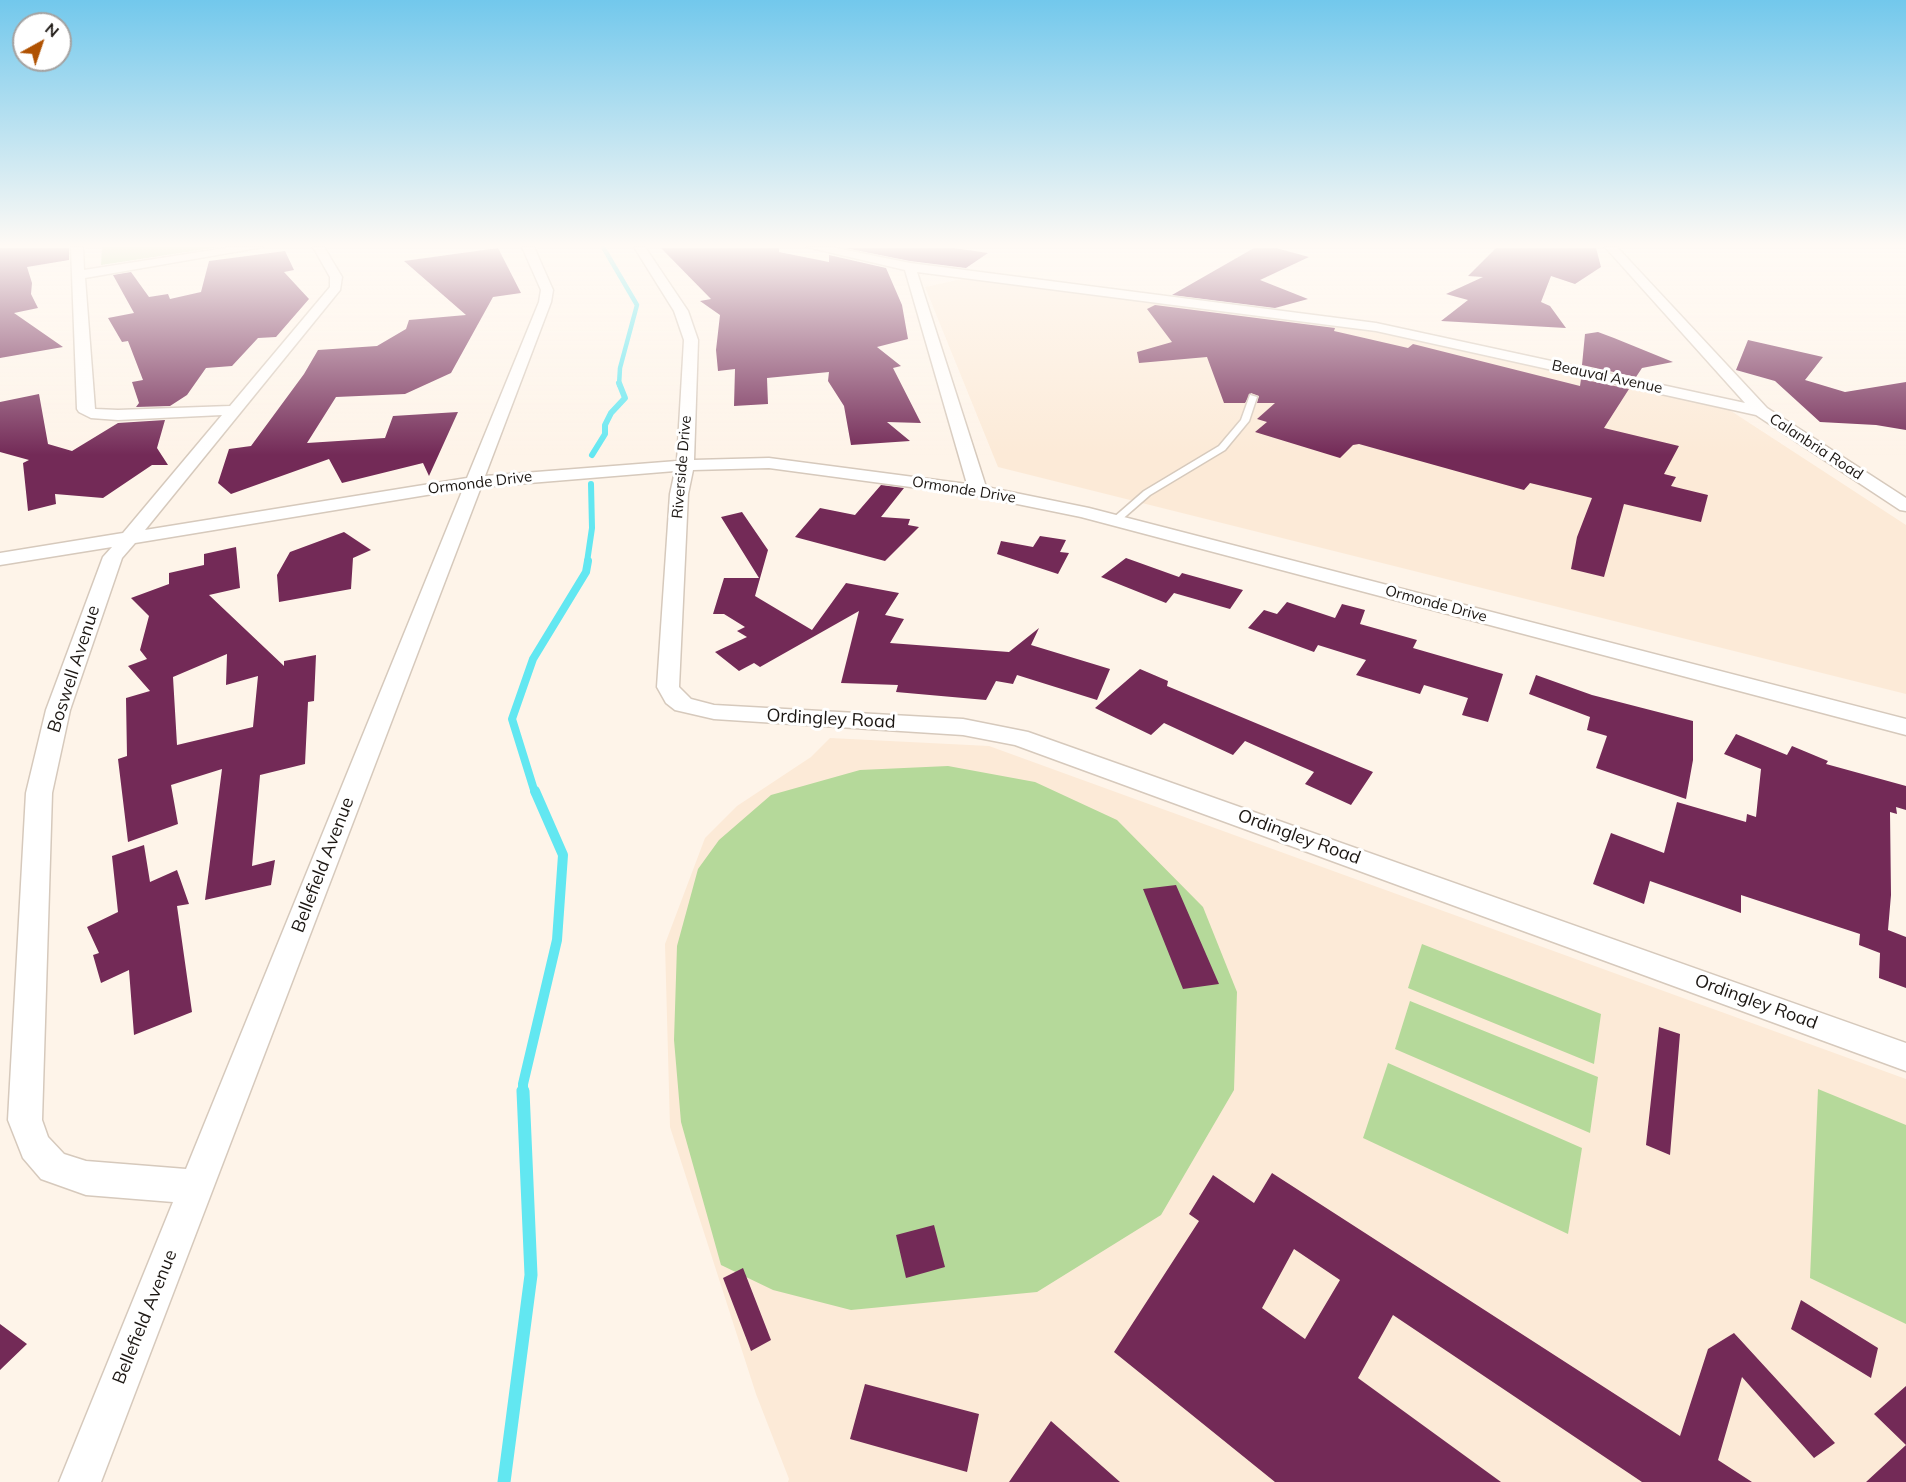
<!DOCTYPE html>
<style>
body{margin:0}
#map{position:relative;width:1906px;height:1482px;overflow:hidden;background:#fef4e9;font-family:Mulish,sans-serif}
canvas{display:block}
.north{position:absolute;left:12px;top:12px;width:60px;height:60px;box-sizing:border-box;background:#fff;border:2px solid #a4a2a1;border-radius:50%;rotate:40deg;font-size:16px;font-weight:700;line-height:24px;text-align:center;color:#1c1713}
.north::after{content:'';display:block;margin:auto;width:21px;height:27px;background:#b05202;clip-path:polygon(50% 0,100% 100%,50% 72%,0 100%)}
</style>
<div id="map">
<canvas width="1906" height="1482"></canvas>
<div class="north">N</div>
</div>
<script>
const context = document.querySelector('canvas').getContext('2d');
context.lineJoin = 'round';
function fill(path, color) { context.fillStyle = color; context.fill(path, 'evenodd'); }
const poly = rows => new Path2D(rows.map(r => 'M' + r).join(''));
function strokePath(path, color, width, dash) { context.strokeStyle = color; context.lineWidth = width; context.lineCap = dash ? 'butt' : 'round'; context.setLineDash(dash || []); context.stroke(path); }
function drawText(font, color, halo, rows, align = 'center') {
  context.font = font + ' Mulish,sans-serif'; context.lineWidth = 6; context.setLineDash([]); context.textBaseline = 'middle'; context.strokeStyle = halo; context.fillStyle = color; for (const [text, x, y, turn = 0] of rows) {
    context.save(); context.translate(x, y); context.rotate((+turn || 0) * Math.PI / 180); context.textAlign = isNaN(turn) ? turn : align; if (halo) context.strokeText(text, 0, 0); context.fillText(text, 0, 0); context.restore();
  }
}
fill(poly([
 [975,276,1358,325,1728,409,1906,525,1906,694,998,467,925,287],
 [830,738,989,746,1906,1079,1906,1482,788,1482,789,1479,756,1394,670,1127,665,944,705,838,737,806,811,757]
]), '#fcead7');
fill(poly([
 [102,247,219,247,101,265],
 [948,766,1035,782,1117,820,1203,907,1237,992,1234,1090,1161,1215,1037,1292,851,1310,773,1290,721,1265,681,1122,674,1040,677,946,698,869,719,840,771,795,860,770],
 [1422,944,1601,1014,1594,1064,1408,988],
 [1410,1001,1598,1077,1590,1133,1395,1049],
 [1388,1063,1582,1148,1568,1234,1363,1138],
 [1818,1089,1906,1125,1906,1324,1810,1278]
]), '#b5d99a');
strokePath(poly([
 [603,247,637,305,620,368,619,385]
]), '#62e7f1', 4.5);
strokePath(poly([
 [592,455,605,434,605,425,611,413,625,398,619,383],
 [587,562,592,528,591,484]
]), '#62e7f1', 6);
strokePath(poly([
 [535,793,512,719,533,659,586,572,588,561]
]), '#62e7f1', 8);
strokePath(poly([
 [523,1093,523,1084,557,940,563,855,535,791]
]), '#62e7f1', 10);
strokePath(poly([
 [504,1482,531,1275,523,1091]
]), '#62e7f1', 13);
fill(poly([
 [0,248,69,248,69,260,27,267,32,283,31,294,38,308,14,313,63,347,0,358],
 [498,248,521,293,493,297,451,373,405,394,336,397,307,443,385,438,393,416,458,412,429,476,423,463,342,483,329,459,231,494,218,483,229,449,251,446,304,374,318,350,377,346,406,329,409,320,466,315,404,261],
 [661,248,779,248,779,252,829,262,829,255,886,268,902,305,908,339,877,347,901,366,893,368,921,423,887,422,910,441,851,445,844,406,828,381,829,372,767,378,768,404,734,406,735,369,718,371,716,350,720,315,700,301,711,299],
 [845,248,954,248,988,253,966,268,910,261],
 [1254,248,1276,248,1309,257,1260,280,1308,299,1275,308,1172,295],
 [1496,248,1596,248,1601,267,1575,284,1551,276,1541,302,1550,306,1566,328,1441,321,1468,300,1446,294,1483,277,1468,276],
 [285,251,294,270,284,272,309,299,276,337,258,338,232,366,206,368,187,395,170,406,136,407,139,403,132,382,143,380,128,341,122,342,108,318,134,313,113,275,131,272,149,297,168,294,170,299,201,292,209,261],
 [1155,305,1335,328,1334,331,1408,348,1413,344,1580,386,1581,379,1629,389,1604,428,1679,446,1664,474,1676,477,1671,486,1708,495,1701,522,1624,504,1604,577,1571,569,1577,537,1592,498,1530,483,1524,490,1359,444,1353,445,1340,458,1255,432,1267,422,1257,419,1275,403,1257,403,1259,396,1251,393,1245,403,1224,403,1207,357,1139,363,1137,352,1172,342,1147,309],
 [1598,332,1614,338,1673,362,1642,368,1636,377,1582,365,1585,334],
 [1748,340,1823,357,1805,380,1845,392,1906,382,1906,430,1876,425,1820,422,1775,381,1736,370],
 [39,394,48,444,72,451,118,423,165,420,157,448,168,465,152,465,103,498,55,494,56,504,28,511,23,463,29,460,0,452,0,402],
 [881,485,904,488,881,517,910,519,908,525,919,527,885,561,795,537,820,508,855,515],
 [742,512,768,550,755,596,812,630,846,583,899,593,885,615,904,619,890,643,1009,652,1039,628,1031,645,1110,669,1097,700,1017,675,1013,684,996,681,986,700,896,692,898,685,841,683,859,611,760,667,754,663,739,671,715,652,747,637,737,631,745,627,724,614,713,614,724,578,759,578,721,517],
 [344,532,371,550,353,558,351,589,279,602,277,575,290,552],
 [1040,536,1066,540,1060,552,1069,553,1058,574,997,554,1001,541,1033,547],
 [236,547,240,588,209,595,284,666,284,661,316,655,314,701,308,702,305,764,260,775,252,866,275,860,271,885,205,900,222,769,171,785,178,824,128,842,118,759,127,756,126,698,150,691,128,666,147,659,140,650,149,616,131,598,169,584,169,573,204,565,204,554],
 [227,654,226,685,258,676,253,727,177,745,173,677],
 [1126,558,1179,577,1182,573,1243,590,1230,609,1174,593,1166,603,1101,577],
 [1287,602,1335,618,1342,604,1365,610,1360,624,1417,640,1413,648,1503,674,1488,722,1462,715,1468,698,1424,685,1420,694,1356,675,1366,660,1318,645,1314,652,1248,628,1264,610,1277,614],
 [1140,669,1168,681,1167,686,1373,772,1351,805,1305,784,1314,772,1245,741,1233,755,1164,723,1151,735,1095,708],
 [1536,675,1592,695,1693,721,1693,760,1686,799,1596,768,1607,736,1587,730,1590,717,1529,694],
 [1736,734,1787,755,1792,746,1828,761,1826,764,1906,786,1906,810,1896,807,1897,814,1890,812,1891,895,1888,930,1906,937,1906,988,1879,978,1880,953,1859,945,1860,934,1741,895,1741,913,1650,881,1644,904,1593,884,1611,833,1664,853,1677,802,1746,822,1747,814,1756,817,1761,769,1724,754],
 [144,845,150,882,177,870,189,904,177,906,192,1012,134,1035,129,970,101,983,93,955,99,953,87,927,118,912,112,856],
 [1176,885,1219,984,1183,989,1143,889],
 [1659,1027,1680,1034,1670,1155,1646,1145],
 [1272,1173,1680,1436,1708,1349,1734,1333,1835,1443,1814,1458,1742,1377,1718,1460,1752,1482,1642,1482,1393,1315,1358,1378,1501,1482,1275,1482,1114,1352,1199,1221,1189,1214,1213,1175,1254,1203],
 [1294,1249,1340,1280,1305,1339,1262,1308],
 [934,1225,945,1267,906,1278,896,1235],
 [743,1268,771,1340,751,1351,723,1278],
 [1801,1300,1878,1348,1871,1378,1791,1329],
 [0,1324,27,1344,0,1370],
 [865,1384,979,1414,967,1472,850,1439],
 [1906,1386,1906,1445,1874,1414],
 [1051,1421,1120,1482,1009,1482],
 [1906,1445,1906,1482,1866,1482]
]), '#732a57');
const service = poly([
 [1250,395,1257,397,1249,421,1225,450,1150,495,1119,522,1113,522,1113,518,1144,491,1219,446,1241,420,1250,395]
]);
const minor = poly([
 [71,247,83,247,84,270,232,247,263,247,85,278,95,409,118,410,230,406,330,287,330,277,313,247,324,247,342,277,340,290,145,530,467,478,539,302,541,290,522,247,534,247,553,290,551,302,485,476,677,461,684,340,674,311,634,247,645,247,688,311,698,340,694,460,769,458,967,484,905,270,807,247,831,247,910,263,1376,323,1745,403,1605,247,1617,247,1767,408,1906,498,1906,511,1900,510,1756,415,1376,331,917,272,986,487,1089,508,1906,719,1906,735,1081,517,978,496,769,468,693,470,688,494,679,687,691,699,714,705,963,719,1028,732,1906,1043,1906,1071,1015,745,963,735,714,719,675,710,666,703,657,687,670,494,675,471,481,487,101,1482,59,1482,173,1202,86,1195,41,1179,23,1158,8,1120,26,793,46,710,103,557,112,547,0,565,0,553,123,533,222,415,118,420,91,418,79,412,77,409,71,247],
 [463,489,186,1169,86,1161,64,1154,48,1137,42,1120,52,793,70,710,122,558,135,543,463,489]
]);
strokePath(service, '#d6c9bc', 3);
strokePath(minor, '#d6c9bc', 3);
fill(service, '#fff');
fill(minor, '#fff');
const sky = context.createLinearGradient(0, 0, 0, 455);
sky.addColorStop(0, '#72c8ec');
sky.addColorStop(0.54, '#fffaf5');
sky.addColorStop(1, '#fffaf500');
context.fillStyle = sky;
context.fillRect(0, 0, 1906, 455);
drawText('15px', '#1c1713', '#fff', [
 ["Beauval Avenue",1607,377,12],
 ["Calanbria Road",1816,447,33],
 ["Riverside Drive",682,467,-85],
 ["Ormonde Drive",480,483,-7],
 ["Ormonde Drive",964,490,9],
 ["Ormonde Drive",1436,604,15]
]);
drawText('18px', '#1c1713', '#fff', [
 ["Boswell Avenue",74,669,-72],
 ["Ordingley Road",831,719,3],
 ["Ordingley Road",1299,837,20],
 ["Bellefield Avenue",323,865,-69],
 ["Ordingley Road",1756,1002,20],
 ["Bellefield Avenue",145,1317,-68]
]);
</script>
